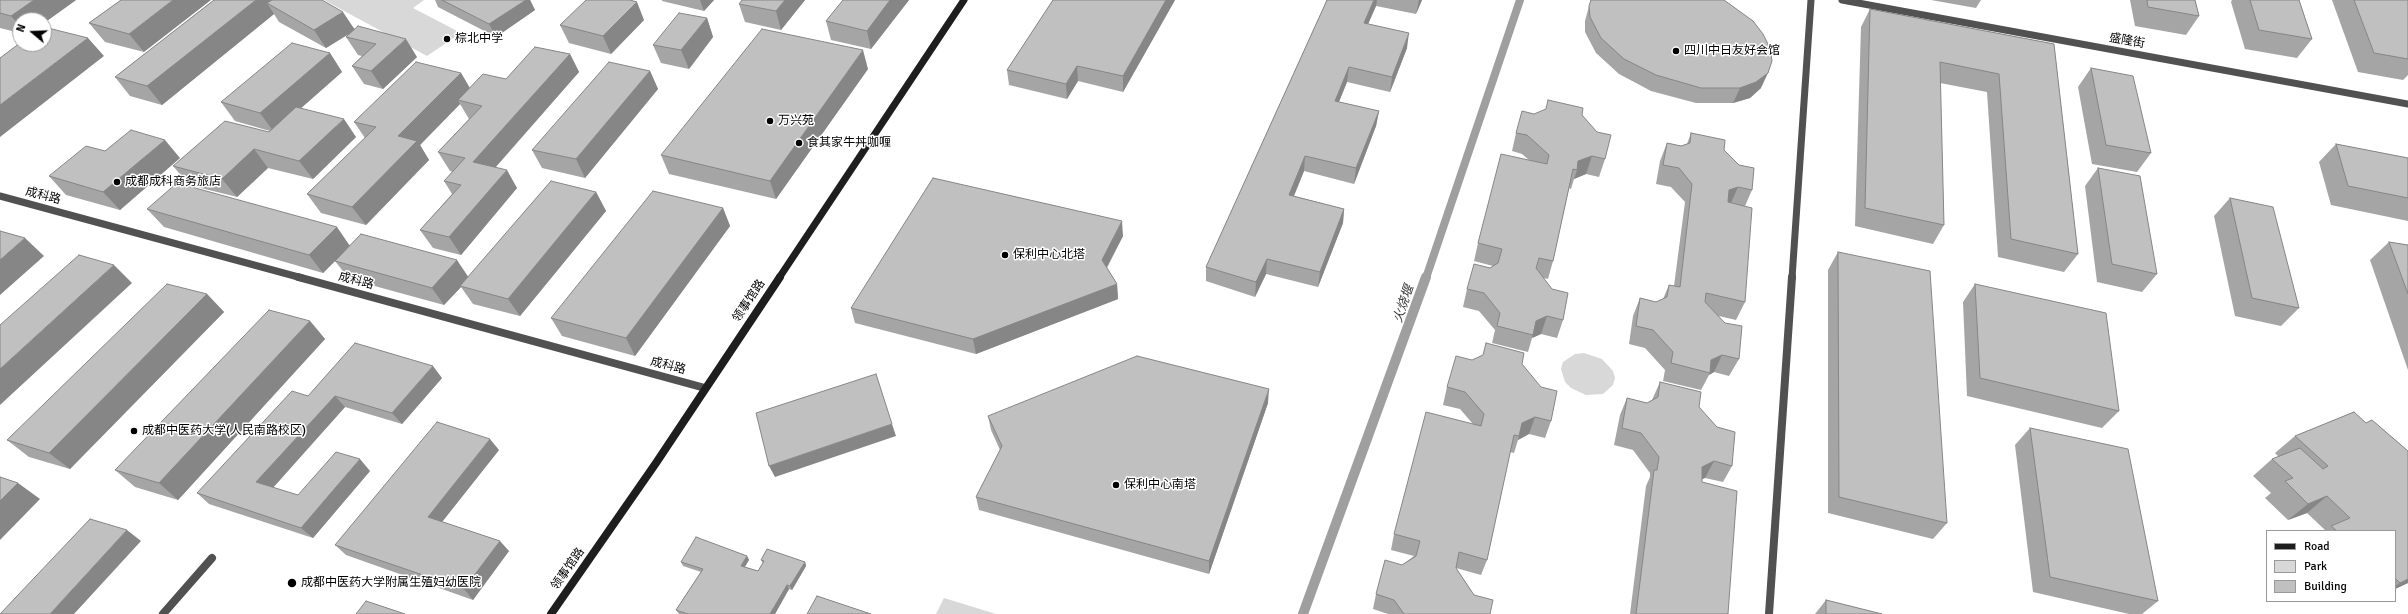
<!DOCTYPE html>
<meta charset="utf-8">
<style>
body{margin:0}
#map{position:relative;width:2408px;height:614px;overflow:hidden;background:#fff;font-family:Signika,sans-serif}
canvas{display:block}
.legend{position:absolute;left:2266px;top:530px;width:130px;height:72px;box-sizing:border-box;background:#fff;border:1px solid #999;margin:0;padding:5px 7px;list-style:none;font-size:12px;color:#000}
.legend li{display:flex;align-items:center;gap:8px;height:20px}
.legend b{width:20px;border:1px solid #999}
.north{position:absolute;left:12px;top:12px;width:40px;height:40px;box-sizing:border-box;background:#fff;border:1px solid #999;border-radius:50%;rotate:289deg;font-size:11px;font-weight:700;line-height:16px;text-align:center;color:#000}
.north::after{content:'';display:block;margin:auto;width:14px;height:18px;background:#000;clip-path:polygon(50% 0,100% 100%,50% 72%,0 100%)}
</style>
<div id="map">
<canvas width="2408" height="614"></canvas>
<ul class="legend">
<li><b style="height:5px;background:#1e1e1e"></b>Road</li>
<li><b style="height:11px;background:#d8d8d8"></b>Park</li>
<li><b style="height:11px;background:#c0c0c0"></b>Building</li>
</ul>
<div class="north">N</div>
</div>
<script>
const context = document.querySelector('canvas').getContext('2d');
context.lineJoin = 'round';
function fill(path, color) { context.fillStyle = color; context.fill(path, 'evenodd'); }
const poly = rows => new Path2D(rows.map(r => 'M' + r).join(''));
function strokePath(path, color, width, dash) { context.strokeStyle = color; context.lineWidth = width; context.lineCap = dash ? 'butt' : 'round'; context.setLineDash(dash || []); context.stroke(path); }
function drawText(font, color, halo, rows, align = 'center') {
  context.font = font + ' Signika,"Noto Sans SC",sans-serif'; context.lineWidth = 3; context.setLineDash([]); context.textBaseline = 'middle'; context.strokeStyle = halo; context.fillStyle = color; for (const [text, x, y, turn = 0] of rows) {
    context.save(); context.translate(x, y); context.rotate((+turn || 0) * Math.PI / 180); context.textAlign = isNaN(turn) ? turn : align; if (halo) context.strokeText(text, 0, 0); context.fillText(text, 0, 0); context.restore();
  }
}
fill(poly([
 [324,0,424,0,413,8,461,33,427,56],
 [1584,353,1602,359,1613,371,1615,378,1613,385,1603,394,1586,395,1571,388,1565,382,1561,369,1563,362,1575,354],
 [944,598,996,614,936,614]
]), '#d8d8d8');
strokePath(poly([
 [1426,278,1520,0]
]), '#9f9f9f', 8);
strokePath(poly([
 [1303,614,1426,277]
]), '#9f9f9f', 10);
strokePath(poly([
 [0,196,302,278],
 [1792,278,1811,0]
]), '#515151', 7);
strokePath(poly([
 [298,277,705,388],
 [163,614,212,558],
 [1769,614,1792,277]
]), '#515151', 8);
strokePath(poly([
 [1842,0,2408,104]
]), '#515151', 7);
strokePath(poly([
 [779,278,964,0]
]), '#1e1e1e', 7);
strokePath(poly([
 [551,614,656,463,780,277]
]), '#1e1e1e', 8);
fill(poly([
 [0,0,76,0,44,23,44,20,20,20,20,33,0,28],
 [121,0,144,52,105,42,89,23],
 [214,0,322,0,355,29,417,57,383,89,364,84,352,66,362,56,358,55,346,37,349,34,326,48,279,22,274,14,162,105,130,96,115,77],
 [435,0,530,0,535,10,496,37,438,7],
 [662,0,714,0,704,11,662,1],
 [805,0,781,30,745,22,739,4],
 [909,0,871,49,831,40,826,21],
 [1053,0,1175,0,1123,92,1078,81,1067,99,1009,85,1007,70],
 [1327,0,1422,0,1416,14,1376,6,1368,24,1407,48,1390,92,1347,82,1339,102,1379,111,1376,126,1354,184,1304,171,1294,196,1344,209,1343,223,1318,287,1266,274,1255,297,1206,281,1206,267],
 [1931,0,1981,0,1976,8],
 [2130,0,2195,0,2199,16,2186,35,2135,26],
 [2232,0,2299,0,2312,39,2297,58,2245,49,2231,2],
 [2332,0,2408,0,2408,75,2403,80,2358,72],
 [1589,6,1761,88,1750,98,1733,103,1696,103,1651,91,1619,74,1596,53,1585,32,1585,21],
 [1870,9,2054,44,2078,254,2064,272,1998,257,1987,92,1940,83,1944,225,1933,244,1855,226,1861,27],
 [707,18,713,37,689,69,661,63,653,45],
 [644,20,611,54,569,43,560,25],
 [330,53,342,72,301,108,356,137,313,179,268,168,237,197,189,185,173,166,269,132,270,131,235,121,221,102],
 [570,54,579,72,496,167,517,188,461,255,433,248,420,230,452,194,444,181,453,172,450,171,438,152,469,119,460,104,420,145,429,160,366,225,321,213,307,194,365,138,354,122,461,73,470,88,506,79],
 [2091,68,2151,153,2137,172,2092,164,2078,87],
 [868,69,776,199,669,174,661,155],
 [650,71,658,89,585,178,542,168,532,150],
 [1534,114,1582,115,1605,159,1599,177,1586,174,1574,179,1571,189,1569,188,1553,261,1548,279,1544,278,1563,320,1557,338,1541,334,1532,338,1528,352,1492,343,1495,330,1479,311,1463,307,1467,289,1490,268,1493,266,1474,261,1478,243,1529,160,1522,154,1512,151,1516,133],
 [1691,133,1724,150,1752,190,1745,206,1745,302,1736,320,1719,316,1739,359,1729,376,1714,372,1709,375,1701,390,1663,381,1665,370,1645,348,1629,344,1633,316,1640,298,1656,302,1663,299,1669,285,1674,286,1685,202,1671,187,1656,184,1660,161,1667,143,1681,146,1687,144],
 [2336,144,2408,158,2408,221,2331,205,2319,162],
 [105,151,180,158,120,210,66,195,49,176],
 [2098,168,2157,274,2142,292,2097,282,2085,186],
 [596,192,606,211,520,316,473,304,461,287,444,305,349,279,335,261,323,273,164,227,147,209,350,245,468,277],
 [2230,198,2299,308,2281,326,2235,316,2214,216],
 [723,208,730,226,635,356,562,336,551,318],
 [1123,236,1107,268,1117,284,1118,299,976,354,855,323,851,308],
 [2389,242,2408,245,2408,370,2370,260],
 [1838,252,1947,523,1933,539,1828,513,1828,270],
 [1975,284,2119,411,2102,428,1967,396,1963,302],
 [207,294,224,312,70,469,29,457,7,440],
 [310,321,325,339,178,500,135,487,115,470],
 [1472,360,1522,364,1551,421,1545,438,1529,434,1518,440,1514,453,1510,452,1487,560,1481,575,1456,568,1474,595,1490,614,1388,614,1373,609,1376,594,1402,565,1414,556,1391,550,1394,534,1473,424,1460,409,1443,405,1447,387],
 [442,378,402,424,345,407,273,488,298,495,370,471,313,538,209,504,197,493,308,396],
 [1660,382,1699,407,1732,466,1723,482,1705,478,1702,479,1702,482,1728,614,1630,614,1646,486,1650,477,1650,473,1633,450,1614,445,1620,415,1627,398,1647,403,1652,400],
 [1268,403,1209,574,979,510,976,497,1000,450,991,430,988,416],
 [2354,412,2366,423,2372,420,2408,451,2408,583,2395,589,2395,531,2324,531,2325,530,2307,513,2288,520,2265,498,2271,493,2253,476,2272,459,2279,457,2275,453,2295,436],
 [2030,428,2158,601,2142,614,2129,614,2033,592,2015,445],
 [499,450,442,522,509,551,473,600,346,555,335,545],
 [747,556,749,560,745,567,758,571,763,563,761,560,805,562,806,566,792,590,789,589,775,614,679,614,676,610,701,572,683,566,681,562],
 [1826,600,1882,614,1815,614]
]), '#a5a5a5');
fill(poly([
 [34,0,76,0,44,23,44,20,20,20,20,26,11,16],
 [173,0,211,0,144,52,129,34],
 [256,0,289,0,267,3,274,14,162,105,147,86],
 [526,0,530,0,535,10,496,37,489,24],
 [700,0,714,0,704,11],
 [785,0,805,0,781,30,776,11],
 [890,0,909,0,871,49,867,31],
 [1166,0,1175,0,1123,92,1123,76],
 [1374,0,1377,0,1376,6,1362,38,1364,23],
 [1419,0,1422,0,1416,14],
 [637,2,644,20,611,54,603,36],
 [343,12,355,30,326,48,314,30],
 [707,18,713,37,689,69,681,50],
 [1409,33,1407,48,1390,92,1392,77],
 [88,38,104,56,0,137,0,105],
 [406,39,417,57,383,89,371,71],
 [863,50,868,69,776,199,770,181],
 [330,53,342,72,274,132,260,113],
 [570,54,579,72,484,180,473,162],
 [1077,66,1078,81,1067,99,1066,84],
 [1349,67,1347,82,1333,116,1335,101],
 [650,71,658,89,585,178,576,159],
 [461,73,472,92,458,100,460,104,420,145,429,160,366,225,352,207,398,136],
 [1768,73,1761,88,1750,98,1733,103,1740,88],
 [1379,111,1376,126,1354,184,1356,168],
 [344,119,356,137,313,179,299,161],
 [165,140,180,158,120,210,103,192],
 [254,149,268,168,237,197,222,179],
 [1305,156,1304,171,1288,210,1289,195],
 [1592,156,1586,174,1574,179,1577,170,1578,161],
 [507,170,517,188,461,255,449,237],
 [1738,187,1730,205,1721,208,1729,190],
 [596,192,606,211,520,316,508,299],
 [723,208,730,226,635,356,626,338],
 [1344,209,1343,223,1318,287,1320,272],
 [1122,221,1123,236,1103,274,1102,260],
 [337,227,350,246,323,273,309,255],
 [25,238,44,256,0,295,0,260],
 [1267,259,1266,274,1255,297,1256,282],
 [457,260,469,278,460,286,461,287,444,305,432,288],
 [114,265,132,283,0,405,0,369],
 [1117,284,1118,299,976,354,973,339],
 [207,294,224,312,70,469,49,453],
 [1547,316,1541,334,1532,338,1536,321],
 [310,321,325,339,178,500,159,483],
 [1722,355,1714,372,1709,375,1710,373,1711,360],
 [433,366,442,378,402,424,392,413],
 [1269,389,1268,403,1209,574,1209,561],
 [335,396,345,407,268,493,256,482],
 [1535,417,1529,434,1518,440,1522,423],
 [892,424,896,436,775,477,769,466],
 [490,439,499,450,438,527,428,517],
 [360,459,370,471,313,538,301,528],
 [1714,461,1705,478,1693,483,1702,467],
 [18,483,40,499,0,540,0,501],
 [2327,496,2307,513,2288,520,2308,504],
 [127,530,141,541,74,614,50,614],
 [500,541,509,551,473,600,464,589],
 [747,556,749,560,743,569,741,566],
 [805,562,806,566,792,590,790,586],
 [2408,579,2408,583,2395,589,2395,586,2400,583],
 [787,585,789,589,775,614,770,614]
]), '#868686');
const building = poly([
 [0,0,34,0,11,16,0,13,0,0],
 [121,0,173,0,129,34,89,23,121,0],
 [214,0,256,0,147,86,115,77,214,0],
 [272,0,322,0,343,12,314,30,267,3,272,0],
 [442,0,526,0,489,24,442,0],
 [586,0,630,0,637,2,603,36,560,25,586,0],
 [742,0,785,0,776,11,739,4,742,0],
 [843,0,890,0,867,31,826,21,843,0],
 [1053,0,1166,0,1123,76,1077,66,1066,84,1007,70,1053,0],
 [1327,0,1374,0,1364,23,1409,33,1392,77,1349,67,1335,101,1379,111,1356,168,1305,156,1289,195,1344,209,1320,272,1267,259,1256,282,1206,267,1327,0],
 [1591,0,1724,0,1753,21,1763,34,1770,48,1772,61,1768,73,1756,82,1740,88,1701,88,1656,75,1624,59,1601,38,1590,17,1589,6,1591,0],
 [2147,0,2195,0,2199,16,2148,7,2147,0],
 [2250,0,2299,0,2312,39,2259,30,2250,0],
 [2354,0,2408,0,2408,59,2374,53,2354,0],
 [1870,9,2054,44,2078,254,2011,239,1999,74,1940,62,1944,225,1865,208,1870,9],
 [679,13,707,18,681,50,653,45,679,13],
 [358,26,406,39,371,71,352,66,376,44,346,37,358,26],
 [44,27,88,38,0,105,0,58,20,43,20,44,44,44,44,27],
 [762,29,863,50,770,181,661,155,762,29],
 [292,43,330,53,260,113,221,102,292,43],
 [535,47,570,54,473,162,507,170,449,237,420,230,461,185,444,181,465,158,438,152,482,106,458,100,483,74,506,79,535,47],
 [416,62,461,73,398,136,417,141,352,207,307,194,376,127,354,122,416,62],
 [609,62,650,71,576,159,532,150,609,62],
 [2091,68,2133,76,2151,153,2106,145,2091,68],
 [1548,100,1583,108,1582,115,1597,132,1611,135,1605,159,1592,156,1578,161,1577,170,1573,169,1553,261,1539,258,1536,268,1552,289,1568,293,1563,320,1547,316,1536,321,1533,335,1497,326,1500,313,1484,293,1467,289,1474,264,1490,268,1498,263,1502,249,1478,243,1501,154,1547,164,1549,155,1527,135,1516,133,1522,111,1534,114,1546,109,1548,100],
 [296,107,344,119,299,161,254,149,222,179,173,166,225,121,269,132,296,107],
 [131,130,165,140,103,192,49,176,86,146,105,151,131,130],
 [1691,133,1725,140,1724,150,1739,165,1754,168,1752,190,1738,187,1729,190,1728,202,1752,208,1745,302,1706,293,1705,302,1725,323,1742,326,1739,359,1722,355,1711,360,1710,373,1671,363,1673,352,1653,330,1636,326,1640,298,1656,302,1667,297,1669,285,1680,287,1692,184,1679,168,1663,165,1667,143,1681,146,1690,143,1691,133],
 [2336,144,2408,158,2408,198,2348,186,2336,144],
 [2098,168,2140,176,2157,274,2112,264,2098,168],
 [933,178,1122,221,1102,260,1117,284,973,339,851,308,933,178],
 [551,181,596,192,508,299,460,286,551,181],
 [177,183,337,227,309,255,147,209,177,183],
 [653,191,723,208,626,338,551,318,653,191],
 [2230,198,2273,207,2299,308,2252,298,2230,198],
 [0,231,25,238,0,260,0,231],
 [361,234,457,260,432,288,335,261,361,234],
 [2389,242,2408,245,2408,294,2389,242],
 [1838,252,1930,271,1947,523,1839,497,1838,252],
 [79,255,114,265,0,369,0,325,79,255],
 [167,284,207,294,49,453,7,440,167,284],
 [1975,284,2106,313,2119,411,1980,378,1975,284],
 [269,310,310,321,159,483,115,470,269,310],
 [355,343,433,366,392,413,335,396,256,482,298,495,336,452,360,459,301,528,197,493,292,391,308,396,355,343],
 [1486,343,1524,353,1522,364,1541,387,1557,391,1551,421,1535,417,1522,423,1519,436,1514,435,1487,560,1459,552,1456,568,1474,595,1493,600,1490,614,1404,614,1394,600,1376,594,1385,560,1402,565,1416,556,1420,541,1394,534,1426,412,1481,426,1484,414,1465,392,1447,387,1456,356,1472,360,1483,355,1486,343],
 [1137,356,1269,389,1209,561,976,497,1002,446,988,416,1137,356],
 [876,374,892,424,769,466,756,413,876,374],
 [1660,382,1701,392,1699,407,1717,427,1735,432,1732,466,1714,461,1702,467,1702,482,1737,491,1728,614,1636,614,1654,470,1657,470,1659,457,1641,433,1622,428,1627,398,1647,403,1658,397,1660,382],
 [2354,412,2366,423,2372,420,2408,451,2408,579,2400,583,2395,578,2395,531,2337,531,2331,526,2350,518,2327,496,2308,504,2285,481,2293,478,2272,459,2300,448,2323,469,2328,466,2295,436,2354,412],
 [437,422,490,439,428,517,500,541,464,589,335,545,437,422],
 [2030,428,2128,449,2158,601,2050,577,2030,428],
 [0,477,18,483,0,501,0,477],
 [90,519,127,530,50,614,0,614,90,519],
 [696,537,747,556,741,566,758,571,764,561,761,560,767,549,805,562,790,586,787,585,770,614,688,614,676,610,703,569,681,562,696,537],
 [817,596,871,614,807,614,817,596],
 [1826,600,1882,614,1826,614,1826,600],
 [366,601,405,614,356,614,366,601]
]);
fill(building, '#c0c0c0');
strokePath(building, '#868686', 1);
for (const [x, y, r, color] of [
 [447,39,4,"#000"],
 [1676,51,4,"#000"],
 [770,121,4,"#000"],
 [799,143,4,"#000"],
 [117,182,4,"#000"],
 [1005,255,4,"#000"],
 [134,431,4,"#000"],
 [1116,485,4,"#000"],
 [292,583,5,"#000"]
]) { const dot = new Path2D(); dot.arc(x, y, r, 0, 2 * Math.PI); context.fillStyle = color; context.fill(dot); strokePath(dot, '#fff', 1.5); }
drawText('12px', '#000', '#fff', [
 ["棕北中学",455,39],
 ["四川中日友好会馆",1684,51],
 ["万兴苑",778,121],
 ["食其家牛丼咖喱",807,143],
 ["成都成科商务旅店",125,182],
 ["保利中心北塔",1013,255],
 ["成都中医药大学(人民南路校区)",142,431],
 ["保利中心南塔",1124,485],
 ["成都中医药大学附属生殖妇幼医院",301,583]
], 'left');
drawText('12px', '#000', '#fff', [
 ["盛隆街",2127,41,10],
 ["成科路",43,196,15],
 ["成科路",356,281,15],
 ["领事馆路",749,301,-56],
 ["成科路",668,366,15],
 ["领事馆路",568,569,-55]
]);
drawText('italic 13px', '#404040', '#fff', [
 ["火烧堰",1404,304,-71]
]);
</script>
